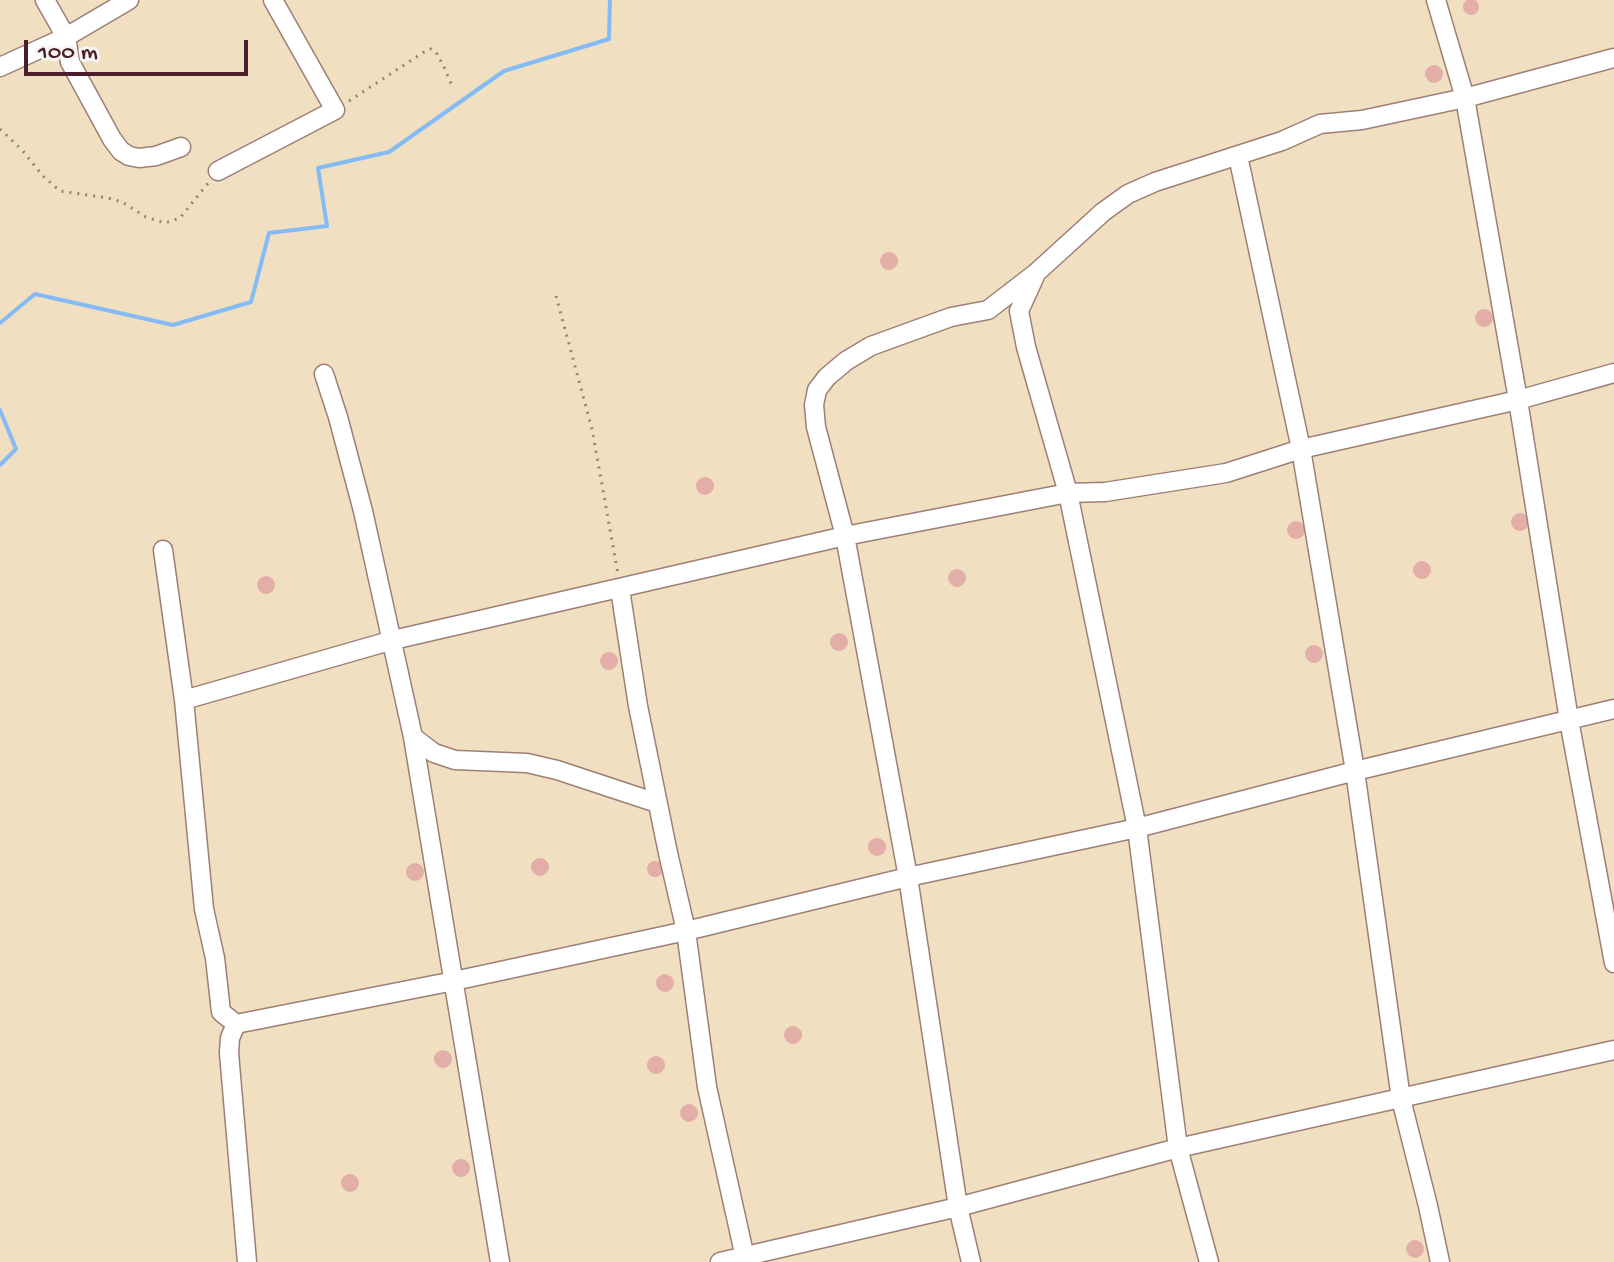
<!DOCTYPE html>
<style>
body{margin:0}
#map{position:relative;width:1614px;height:1262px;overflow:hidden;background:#f0dfc0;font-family:"Gochi Hand",sans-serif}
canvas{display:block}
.scale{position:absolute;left:24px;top:40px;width:224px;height:36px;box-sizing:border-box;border:4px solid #4a1f2b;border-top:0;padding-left:10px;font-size:24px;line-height:28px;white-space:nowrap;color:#4a1f2b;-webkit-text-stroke:6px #f6f6f2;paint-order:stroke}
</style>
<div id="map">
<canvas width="1614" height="1262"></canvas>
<div class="scale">100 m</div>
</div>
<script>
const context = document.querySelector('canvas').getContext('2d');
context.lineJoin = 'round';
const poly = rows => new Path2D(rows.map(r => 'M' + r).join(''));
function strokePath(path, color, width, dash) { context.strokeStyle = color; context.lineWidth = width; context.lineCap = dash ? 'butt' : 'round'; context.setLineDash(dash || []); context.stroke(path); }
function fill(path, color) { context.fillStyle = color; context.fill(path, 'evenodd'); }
strokePath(poly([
 [0,323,35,294,173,325,251,302,269,233,327,226,318,168,389,152,504,71,609,39,610,0],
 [0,410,16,449,0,465]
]), '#85bbf4', 4);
fill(poly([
 '1463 7a8 8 0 1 1 16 0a8 8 0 1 1-16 0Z',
 '1425 74a9 9 0 1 1 18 0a9 9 0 1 1-18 0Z',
 '880 261a9 9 0 1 1 18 0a9 9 0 1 1-18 0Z',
 '1475 318a9 9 0 1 1 18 0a9 9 0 1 1-18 0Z',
 '696 486a9 9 0 1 1 18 0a9 9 0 1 1-18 0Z',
 '1511 522a9 9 0 1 1 18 0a9 9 0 1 1-18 0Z',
 '1287 530a9 9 0 1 1 18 0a9 9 0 1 1-18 0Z',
 '1413 570a9 9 0 1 1 18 0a9 9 0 1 1-18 0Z',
 '948 578a9 9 0 1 1 18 0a9 9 0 1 1-18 0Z',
 '257 585a9 9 0 1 1 18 0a9 9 0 1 1-18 0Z',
 '830 642a9 9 0 1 1 18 0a9 9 0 1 1-18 0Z',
 '1305 654a9 9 0 1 1 18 0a9 9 0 1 1-18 0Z',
 '600 661a9 9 0 1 1 18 0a9 9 0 1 1-18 0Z',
 '868 847a9 9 0 1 1 18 0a9 9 0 1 1-18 0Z',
 '531 867a9 9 0 1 1 18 0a9 9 0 1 1-18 0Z',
 '647 869a8 8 0 1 1 16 0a8 8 0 1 1-16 0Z',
 '406 872a9 9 0 1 1 18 0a9 9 0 1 1-18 0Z',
 '656 983a9 9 0 1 1 18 0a9 9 0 1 1-18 0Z',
 '784 1035a9 9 0 1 1 18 0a9 9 0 1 1-18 0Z',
 '434 1059a9 9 0 1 1 18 0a9 9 0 1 1-18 0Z',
 '647 1065a9 9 0 1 1 18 0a9 9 0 1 1-18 0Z',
 '680 1113a9 9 0 1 1 18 0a9 9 0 1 1-18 0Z',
 '452 1168a9 9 0 1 1 18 0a9 9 0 1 1-18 0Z',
 '341 1183a9 9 0 1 1 18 0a9 9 0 1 1-18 0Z',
 '1406 1249a9 9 0 1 1 18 0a9 9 0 1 1-18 0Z'
]), '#e2aea7');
const street = poly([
 [45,0,66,37,129,0],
 [1436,0,1465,98,1518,400,1569,720,1614,963],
 [0,67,66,37,70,62,112,139,121,151,129,156,139,158,156,156,181,147],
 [1238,156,1301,449,1355,771,1401,1099,1428,1206,1440,1262],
 [218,171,335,110,273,0],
 [1035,276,1019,311,1026,347,1068,493,1137,828,1178,1148,1209,1262],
 [324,374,338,417,363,511,413,737,500,1262],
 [163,550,184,700,204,909,215,958,221,1012,236,1024],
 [620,589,638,706,668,853,686,931,707,1087,746,1262],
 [184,700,393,640,845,536,1068,493,1105,492,1226,473,1301,449,1518,400,1614,373],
 [413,737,434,753,455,760,527,763,557,770,657,803],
 [236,1024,454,981,686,931,908,877,1137,828,1355,771,1614,709],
 [236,1024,230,1038,229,1053,247,1262],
 [720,1262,958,1207,1178,1148,1614,1050],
 [971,1262,958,1207,908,877,845,536,816,427,814,405,817,390,827,377,846,361,871,346,951,317,988,310,1036,273,1103,212,1128,194,1155,182,1282,141,1320,124,1362,120,1465,98,1614,58]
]);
strokePath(street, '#9d7f76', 21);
strokePath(poly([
 [349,101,427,50,431,49,436,52,445,69,452,86],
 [0,129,22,150,43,176,60,191,108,198,122,202,146,217,165,223,180,218,209,182],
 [556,296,592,429,618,574]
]), '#9d7f76', 3, [2, 6]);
strokePath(street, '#fff', 18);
</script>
